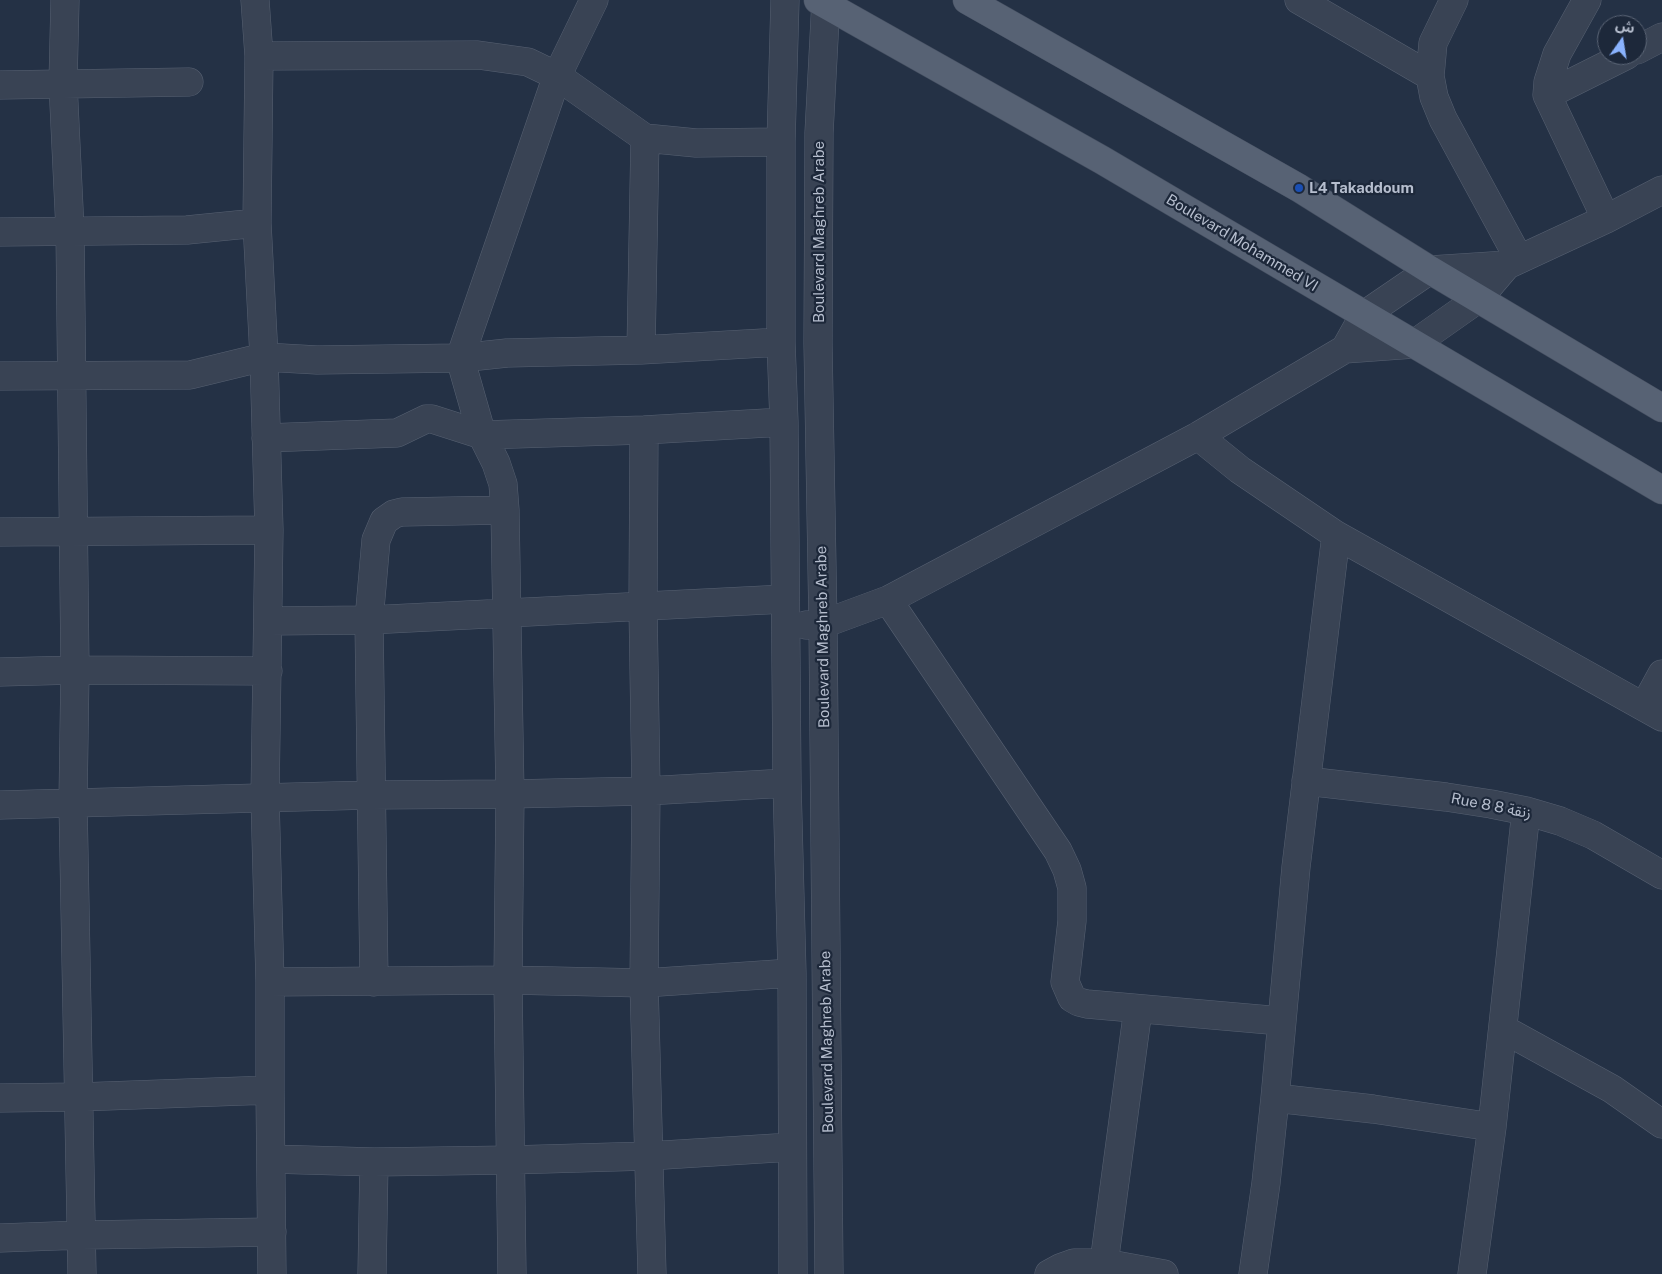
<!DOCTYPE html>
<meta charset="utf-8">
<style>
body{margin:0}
#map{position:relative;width:1662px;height:1274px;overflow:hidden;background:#243145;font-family:"Public Sans","Noto Sans Arabic",sans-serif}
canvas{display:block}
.north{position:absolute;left:1597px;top:15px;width:50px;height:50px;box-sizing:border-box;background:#1d283a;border:1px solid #5a6475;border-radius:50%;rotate:13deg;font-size:14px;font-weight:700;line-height:20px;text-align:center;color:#b6bece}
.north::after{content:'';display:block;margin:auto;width:18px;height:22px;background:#8ab3ff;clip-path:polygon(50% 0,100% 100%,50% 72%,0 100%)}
</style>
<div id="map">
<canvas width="1662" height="1274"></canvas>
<div class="north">ش</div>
</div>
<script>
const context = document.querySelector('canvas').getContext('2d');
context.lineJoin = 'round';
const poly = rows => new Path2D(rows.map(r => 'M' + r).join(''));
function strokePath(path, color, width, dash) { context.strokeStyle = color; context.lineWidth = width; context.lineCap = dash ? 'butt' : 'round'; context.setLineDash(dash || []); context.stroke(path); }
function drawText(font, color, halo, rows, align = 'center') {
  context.font = font + ' "Public Sans","Noto Sans Arabic",sans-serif'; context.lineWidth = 4.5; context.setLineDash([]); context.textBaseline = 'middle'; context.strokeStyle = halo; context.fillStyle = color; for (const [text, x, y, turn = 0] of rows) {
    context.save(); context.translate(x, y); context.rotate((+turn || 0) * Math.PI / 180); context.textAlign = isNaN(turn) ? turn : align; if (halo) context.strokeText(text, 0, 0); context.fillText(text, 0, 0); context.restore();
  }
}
const minor = poly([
 [65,0,63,83,70,230,75,670,73,802,82,1274],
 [255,0,259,56,257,223,264,357,269,530,265,798,270,982,270,1090,272,1274],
 [785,0,781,142,781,342,784,422,787,783,792,973,793,1274],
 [826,0,819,133,818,343,823,624,829,1274],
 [1299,0,1430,76],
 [1454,0,1433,43,1430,76,1434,97,1443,119,1519,259],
 [1587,0,1557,54,1548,82,1547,95,1606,219],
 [1637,50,1662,37],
 [259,56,478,55,528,62,557,76,645,138,696,143,781,142],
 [0,85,189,82],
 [1547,95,1627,55],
 [0,232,187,230,257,223],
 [1345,349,1364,315,1430,270,1507,265,1606,219,1662,190],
 [641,350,645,138],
 [0,376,190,375,264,357,317,360,460,358,507,353,641,350,781,342],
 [644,430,643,606,646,791,644,983,652,1274],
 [1198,436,1240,470,1336,535,1662,717],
 [266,438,397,433,426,419,432,419,482,435,644,430,784,422],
 [0,532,269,530],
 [888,600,1058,851,1067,870,1072,888,1072,921,1065,982,1072,998,1079,1002,1087,1004,1281,1021],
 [269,621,369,620,785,599],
 [806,625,823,624,888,600,1198,436,1345,349,1414,344,1478,299,1507,265],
 [0,672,75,670,268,671],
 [1644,707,1662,674],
 [1306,781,1446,797,1491,804,1526,811,1560,821,1593,835,1662,875],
 [0,805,370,795,510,794,646,791,787,783],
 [270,982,508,980,644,983,792,973],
 [374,982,369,620,376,540,384,521,394,514,402,512,505,510],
 [1503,1029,1612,1089,1662,1124],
 [0,1098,79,1097,270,1090],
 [1275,1098,1373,1109,1492,1127],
 [271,1159,374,1162,510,1160,648,1156,792,1147],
 [0,1238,82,1235,272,1232],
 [1104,1263,1138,1009],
 [372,1274,374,1162],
 [512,1274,508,980,510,794,505,510,503,484,496,463,482,435,460,358,557,76,594,0],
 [1049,1274,1060,1268,1074,1263,1104,1263,1164,1274],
 [1253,1274,1266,1183,1275,1098,1296,867,1336,535],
 [1472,1274,1492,1127,1526,811]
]);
const major = poly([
 [818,0,1102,160,1662,490],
 [967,0,1299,188,1430,270,1662,408]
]);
strokePath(minor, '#576172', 29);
strokePath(major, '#424c5e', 29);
strokePath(minor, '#394354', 28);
strokePath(major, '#576274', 28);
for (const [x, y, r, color] of [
 [1299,188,5,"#1a4fb4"]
]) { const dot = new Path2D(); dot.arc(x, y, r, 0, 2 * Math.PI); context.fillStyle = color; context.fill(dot); strokePath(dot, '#1d283a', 2); }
drawText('bold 15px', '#b6bece', '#1d283a', [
 ["L4 Takaddoum",1309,188]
], 'left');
drawText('15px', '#b6bece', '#1d283a', [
 ["Boulevard Maghreb Arabe",819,232,-90],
 ["Boulevard Mohammed VI",1242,243,31],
 ["Boulevard Maghreb Arabe",823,637,-91],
 ["Rue 8 8 زنقة",1491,806,11],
 ["Boulevard Maghreb Arabe",827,1042,-91]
]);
</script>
